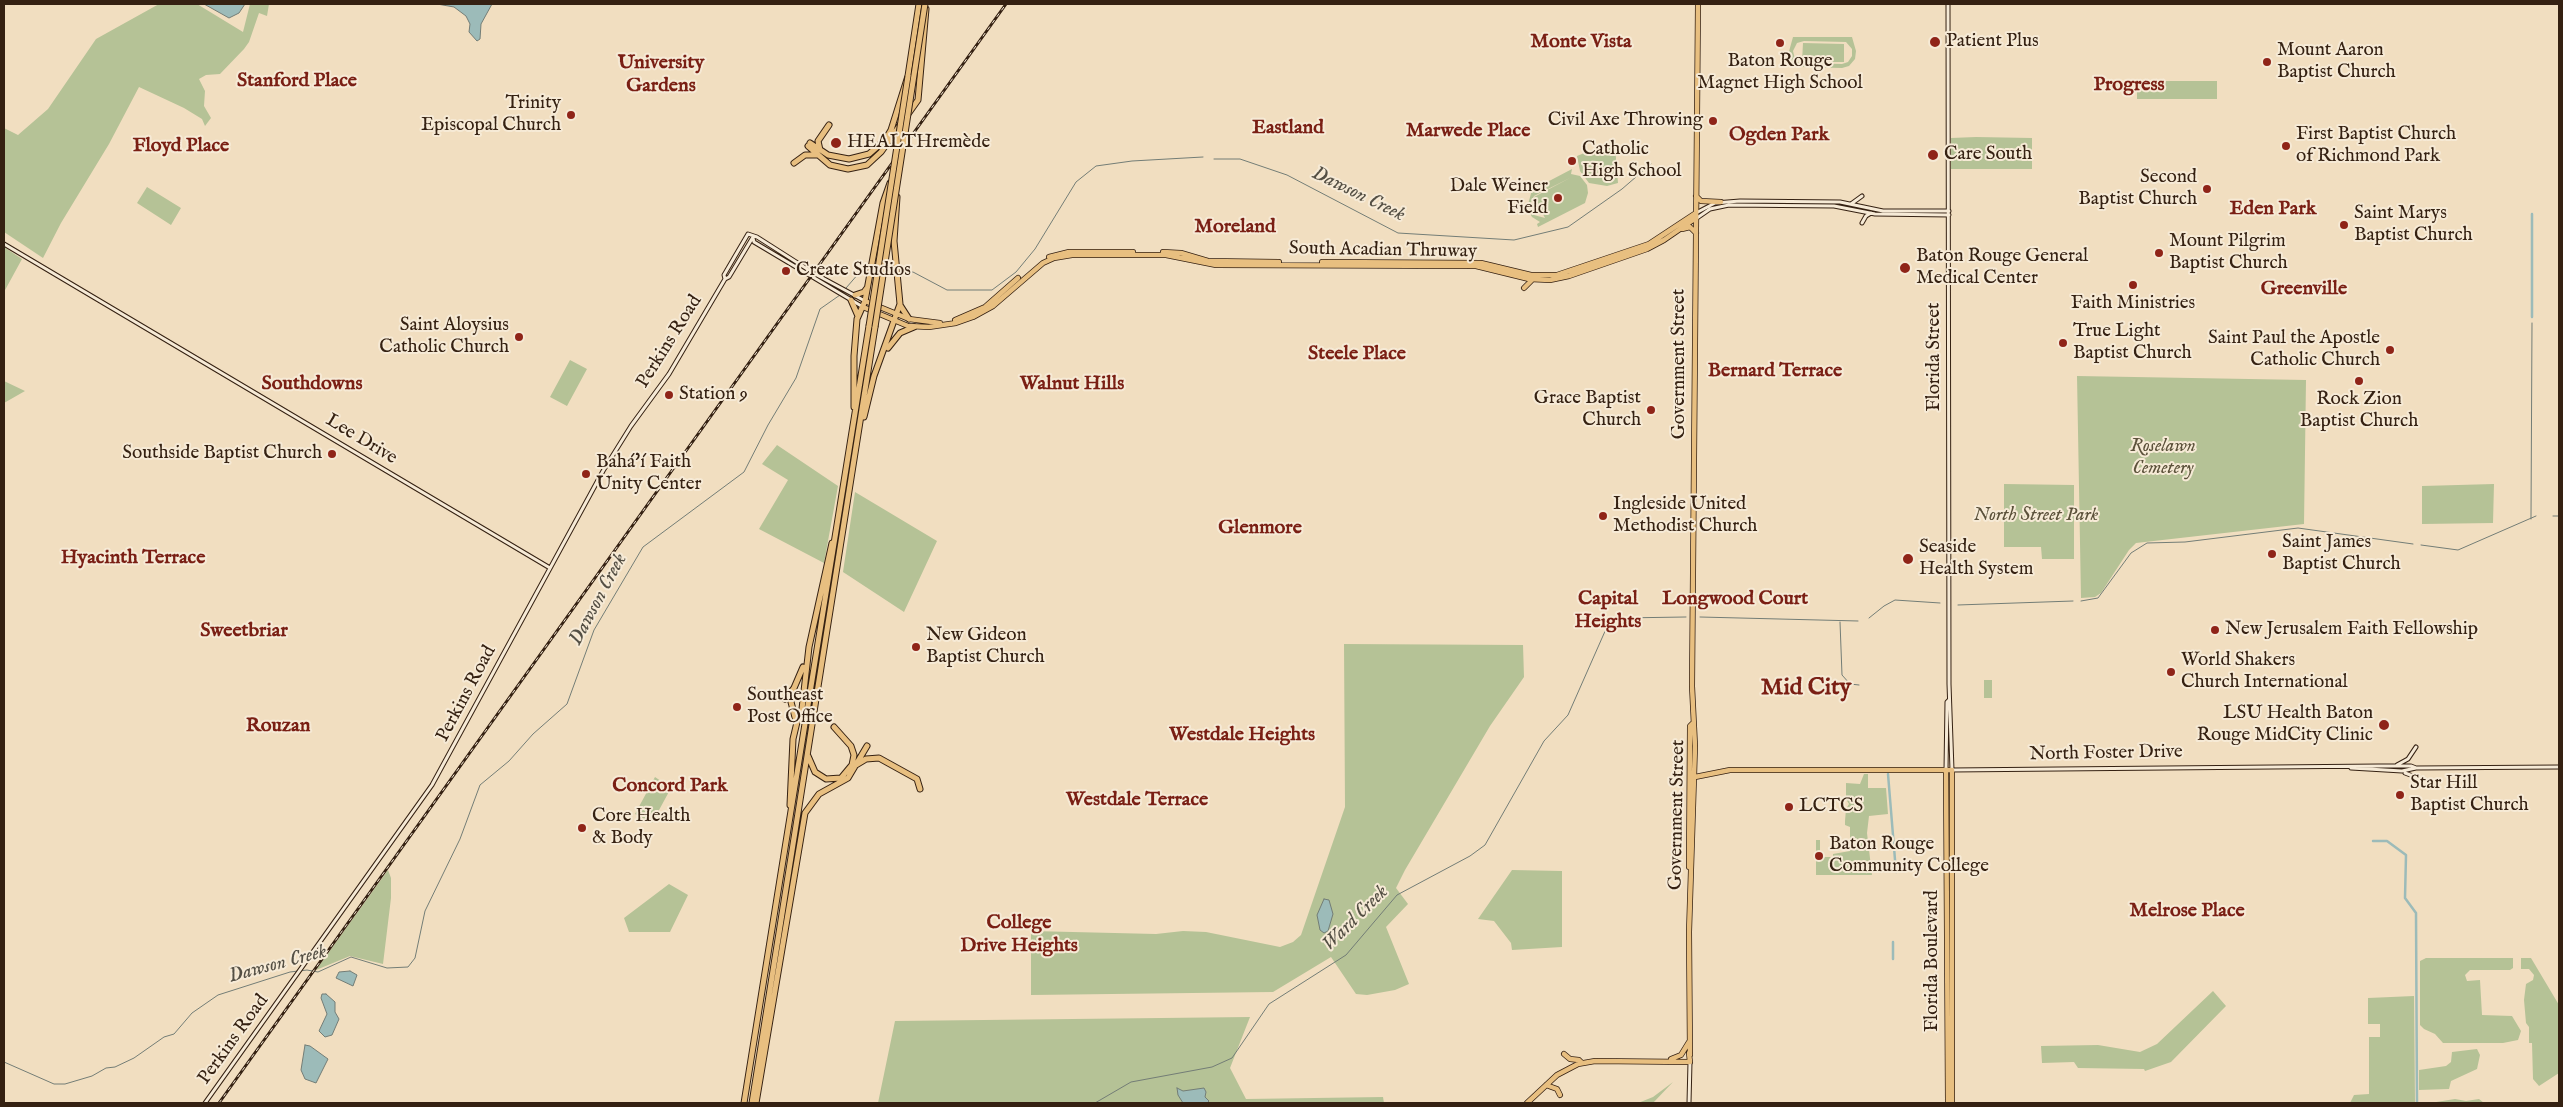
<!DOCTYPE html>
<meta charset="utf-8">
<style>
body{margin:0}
#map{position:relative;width:2563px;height:1107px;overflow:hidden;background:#f1dec0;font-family:"IM FELL English",serif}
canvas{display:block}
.frame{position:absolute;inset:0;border:5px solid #352112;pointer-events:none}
</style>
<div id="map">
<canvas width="2563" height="1107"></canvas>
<div class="frame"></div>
</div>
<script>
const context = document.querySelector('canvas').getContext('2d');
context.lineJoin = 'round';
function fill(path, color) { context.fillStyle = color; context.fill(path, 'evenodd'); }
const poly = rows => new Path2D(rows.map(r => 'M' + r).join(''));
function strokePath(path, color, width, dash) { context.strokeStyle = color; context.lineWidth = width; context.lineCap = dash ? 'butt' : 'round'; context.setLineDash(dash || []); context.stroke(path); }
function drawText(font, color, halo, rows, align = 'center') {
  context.font = font + ' "IM FELL English",serif'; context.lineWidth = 4; context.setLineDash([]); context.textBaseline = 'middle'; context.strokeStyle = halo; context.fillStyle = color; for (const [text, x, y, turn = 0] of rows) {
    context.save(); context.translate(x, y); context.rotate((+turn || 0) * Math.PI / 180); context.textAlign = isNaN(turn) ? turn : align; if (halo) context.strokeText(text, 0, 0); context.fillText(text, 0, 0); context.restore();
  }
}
fill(poly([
 [159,4,197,4,243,32,250,4,269,4,267,16,259,13,249,42,244,49,220,74,206,75,199,79,205,91,204,106,211,118,205,126,202,119,184,108,139,87,109,144,61,223,43,258,4,232,4,128,18,135,48,109,96,39],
 [1793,37,1852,37,1856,51,1855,59,1849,66,1842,68,1800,67,1794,64,1788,55],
 [1804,41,1846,42,1852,49,1852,56,1848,62,1842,64,1799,63,1795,59,1793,51,1797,43],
 [1803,43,1844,44,1844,62,1802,62],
 [2137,81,2217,81,2217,99,2137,99],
 [1976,137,2032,138,2032,169,1951,169,1951,138],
 [1611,142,1615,146,1618,183,1607,186,1589,183,1580,171,1577,156],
 [1572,169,1571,174,1580,176,1587,185,1588,193,1585,203,1538,227,1537,224,1540,222,1532,217,1527,208,1532,190],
 [1570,178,1534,197,1545,218,1534,215,1530,205,1534,196],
 [147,187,181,208,171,225,137,203],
 [4,247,22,259,4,292],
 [570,360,587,369,567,406,550,397],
 [2077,376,2306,380,2304,524,2136,543,2129,550,2101,593,2095,597,2081,598],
 [4,381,25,391,4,403],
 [777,445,838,486,824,563,759,529,788,480,762,464],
 [2004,484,2074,485,2074,559,2042,559,2041,547,2004,547],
 [2494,484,2493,523,2422,524,2422,486],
 [855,492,937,541,904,612,843,572],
 [1344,644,1523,645,1524,677,1490,726,1405,870,1396,888,1408,904,1386,927,1409,984,1395,990,1367,995,1356,994,1331,957,1273,992,1031,995,1031,931,1156,934,1183,931,1206,932,1280,947,1293,942,1301,935,1345,807],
 [1984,680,1992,680,1992,698,1984,698],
 [1864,774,1868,774,1868,788,1886,788,1888,814,1869,816,1867,833,1872,875,1816,875,1816,840,1820,840,1820,857,1833,857,1833,854,1850,851,1850,827,1845,825,1845,821,1846,809,1849,804,1846,799,1846,783,1860,784],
 [655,777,671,788,652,823,635,814],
 [388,870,391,878,391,898,383,964,350,956,316,970],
 [1512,870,1562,871,1562,947,1512,950,1511,943,1494,921,1478,919],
 [669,884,688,895,670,932,629,932,624,918],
 [2426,958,2513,958,2513,968,2510,970,2470,970,2465,975,2467,981,2480,980,2482,1015,2512,1016,2521,1031,2518,1040,2503,1043,2443,1043,2435,1034,2424,1029,2420,1025,2420,961],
 [2531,958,2559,1005,2559,1073,2539,1086,2533,1079,2532,1043,2529,1043,2529,1027,2526,1023,2524,1000,2526,984,2533,980,2534,975,2529,969,2521,969,2521,958],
 [2213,991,2226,1006,2171,1062,2145,1071,2144,1069,2078,1068,2074,1062,2042,1063,2041,1046,2098,1045,2140,1052,2157,1044],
 [2414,996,2415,1103,2350,1103,2354,1095,2369,1094,2369,1037,2380,1037,2380,1024,2368,1024,2368,998],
 [1250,1017,1230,1068,1246,1099,1383,1097,1384,1103,878,1103,895,1021],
 [2477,1049,2480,1055,2477,1069,2451,1081,2449,1089,2419,1090,2419,1070,2446,1066,2451,1062,2452,1052],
 [1673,1082,1653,1103,1638,1103,1653,1097],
 [2455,1099,2466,1101,2479,1099,2484,1103,2430,1103]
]), '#b5c296');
const water = poly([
 [204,4,245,4,239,13,229,18,204,4],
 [437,4,492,4,481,24,480,39,477,41,469,32,470,24,466,16,454,7,437,4],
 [1324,899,1329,900,1333,914,1328,931,1324,933,1320,930,1317,915,1324,899],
 [350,971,357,975,353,986,336,978,339,972,350,971],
 [326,994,335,1002,335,1012,339,1019,332,1035,325,1037,319,1031,327,1014,321,998,322,994,326,994],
 [305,1045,310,1046,328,1059,316,1083,305,1079,301,1070,305,1045],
 [1177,1088,1183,1091,1204,1088,1206,1092,1205,1097,1209,1101,1207,1103,1183,1103,1178,1095,1177,1088]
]);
fill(water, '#9cbbb9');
strokePath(water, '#737d76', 1);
strokePath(poly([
 [1214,159,1240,159,1287,175,1398,233,1514,240,1568,227,1622,189,1651,164],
 [887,272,895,272],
 [899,272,913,272,947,290,992,290,1016,272,1035,249,1076,182,1096,166,1132,161,1203,157],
 [2553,516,2559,516],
 [2531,519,2532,323],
 [2421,545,2458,550,2536,516],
 [2081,601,2098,598,2131,553,2147,543,2185,542,2298,528,2413,544],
 [1958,605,2073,601],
 [1700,617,1858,621],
 [1621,618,1686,617],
 [1869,618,1884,606,1895,600,1940,603],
 [1840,622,1842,675,1850,684,1859,685],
 [4,1062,54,1084,65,1084,92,1076,106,1068,115,1067,134,1058,164,1037,174,1034,192,1013,218,995,290,972,307,970,318,972,351,957,387,968,408,967,415,958,425,911,460,839,480,785,509,761,533,734,567,704,594,630,643,547,744,472,768,425,796,378,820,309,840,295,859,273,868,271],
 [1095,1103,1131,1082,1212,1067,1232,1058,1269,1004,1346,955,1397,895,1470,856,1485,845,1544,741,1568,715,1606,629]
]), '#737d76', 1);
strokePath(poly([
 [2532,214,2532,317],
 [1888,774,1896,872],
 [2373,841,2387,841,2406,855,2405,898,2416,913,2417,1103],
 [1893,942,1893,959]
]), '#9cbbb9', 2.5);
const secondary = poly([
 [1948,4,1949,684,1952,770,2379,766,2411,766,2416,768],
 [1851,204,1862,196],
 [1696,213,1715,203,1740,201,1840,202,1883,211,1949,211],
 [1697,218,1710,209,1729,205,1834,206,1875,214,1949,215],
 [1862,223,1866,216,1871,213],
 [753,238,754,242,863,307],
 [4,244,550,568],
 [725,279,724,275,748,234,757,237,815,274,865,301],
 [2397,765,2408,759,2416,747],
 [2351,768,2402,771,2416,768,2559,767],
 [1946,770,1947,702,1949,700],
 [2405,773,2413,776,2420,782],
 [205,1103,432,785,603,471,631,426,669,374,725,279,729,277,753,237],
 [1689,1103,1690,1062]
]);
const primary = poly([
 [1696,196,1701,201,1721,202],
 [1682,229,1690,227,1696,233],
 [1163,252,1181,253,1208,261,1279,262],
 [1049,257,1069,252,1133,252],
 [1322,262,1481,263,1531,275,1557,275,1649,244,1696,213],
 [1524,288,1533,279],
 [865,301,909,319,940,323],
 [863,307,908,326,929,327,956,323,973,317,993,306,1043,263,1054,258,1072,255,1166,255,1216,265,1476,266,1529,279,1550,280,1569,276,1647,249,1664,240,1696,218],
 [955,320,985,307,1018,278],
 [1946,770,1948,1103],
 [1690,778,1730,770,1952,770,1952,1103],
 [1689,867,1690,726,1692,724],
 [1564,1054,1570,1059,1579,1060,1582,1063],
 [1690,1055,1689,932,1695,746,1692,686,1698,4],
 [1671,1059,1681,1055,1689,1042],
 [1546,1085,1557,1089,1560,1095],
 [1527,1103,1557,1075,1578,1064,1595,1061,1690,1062,1689,1053]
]);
const motorway = poly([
 [810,143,828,155,849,159,869,154,885,140,891,130,908,76,919,4],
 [808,146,830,165,848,169,867,165,881,152,918,100,926,9],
 [820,150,818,141,829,125],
 [794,163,805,155,816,155],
 [855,295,864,292,867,288],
 [851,300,858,316],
 [900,305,909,319],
 [888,348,900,333,914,327],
 [854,407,854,356,857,319,865,301,883,203,890,183],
 [864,417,874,376,900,304,894,241,897,197],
 [785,699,794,688,803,667],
 [791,702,796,721],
 [802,709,809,647,832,543],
 [834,727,851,746,854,755,852,765],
 [808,756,815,772,826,779,841,778,851,766],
 [856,765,866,759,879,758,917,779,920,789],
 [790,805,793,739,798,718,805,711],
 [744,1103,869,326],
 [752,1103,875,327],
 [756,1103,805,813,819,794,848,778,867,746]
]);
strokePath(secondary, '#352112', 5);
strokePath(primary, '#352112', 6);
strokePath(motorway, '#352112', 7);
strokePath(secondary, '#f6ead6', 3);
strokePath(primary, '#e8bf80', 4.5);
strokePath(motorway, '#e8bf80', 5);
const rail = poly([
 [219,1103,1006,4]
]);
strokePath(rail, '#352112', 3);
strokePath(rail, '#f6ead6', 1, [4]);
const motorwayBridge = poly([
 [869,326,908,76],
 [875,327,925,4]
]);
strokePath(motorwayBridge, '#352112', 7, []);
strokePath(motorwayBridge, '#e8bf80', 5);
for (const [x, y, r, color] of [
 [1935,42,6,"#8f2418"],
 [1780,43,5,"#8f2418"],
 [2267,62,5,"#8f2418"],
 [571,115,5,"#8f2418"],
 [1713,121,5,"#8f2418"],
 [836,143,6,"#8f2418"],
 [2286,146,5,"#8f2418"],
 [1933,155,6,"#8f2418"],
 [1572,161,5,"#8f2418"],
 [2207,189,5,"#8f2418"],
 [1558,198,5,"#8f2418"],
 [2344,225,5,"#8f2418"],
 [2159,253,5,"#8f2418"],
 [1905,268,6,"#8f2418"],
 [786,271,5,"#8f2418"],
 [2133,285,5,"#8f2418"],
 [519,337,5,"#8f2418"],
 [2063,343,5,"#8f2418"],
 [2390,350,5,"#8f2418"],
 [2359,381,5,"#8f2418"],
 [669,395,5,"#8f2418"],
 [1651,410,5,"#8f2418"],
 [332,454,5,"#8f2418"],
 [586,474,5,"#8f2418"],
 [1603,516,5,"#8f2418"],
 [2272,554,5,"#8f2418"],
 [1908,559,6,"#8f2418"],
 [2215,630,5,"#8f2418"],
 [916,647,5,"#8f2418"],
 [2171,672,5,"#8f2418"],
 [737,707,5,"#8f2418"],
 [2384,725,6,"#8f2418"],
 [2400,795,5,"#8f2418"],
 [1789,807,5,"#8f2418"],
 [582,828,5,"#8f2418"],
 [1819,856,5,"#8f2418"]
]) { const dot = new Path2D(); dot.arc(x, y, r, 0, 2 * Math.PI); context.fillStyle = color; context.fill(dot); strokePath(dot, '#f6ead6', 2); }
drawText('19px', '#352112', '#f6ead6', [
 ["Patient Plus",1946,42],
 ["Mount Aaron",2277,51],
 ["Baptist Church",2277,73],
 ["Baton Rouge",1780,62,"center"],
 ["Magnet High School",1780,84,"center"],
 ["Trinity",561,104,"right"],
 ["Episcopal Church",561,126,"right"],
 ["Civil Axe Throwing",1703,121,"right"],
 ["First Baptist Church",2296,135],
 ["of Richmond Park",2296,157],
 ["HEALTHremède",847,143],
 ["Catholic",1582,150],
 ["High School",1582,172],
 ["Care South",1944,155],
 ["Second",2197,178,"right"],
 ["Baptist Church",2197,200,"right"],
 ["Dale Weiner",1548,187,"right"],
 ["Field",1548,209,"right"],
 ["Saint Marys",2354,214],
 ["Baptist Church",2354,236],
 ["Mount Pilgrim",2169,242],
 ["Baptist Church",2169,264],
 ["Baton Rouge General",1916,257],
 ["Medical Center",1916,279],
 ["Create Studios",796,271],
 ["Faith Ministries",2133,304,"center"],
 ["Saint Aloysius",509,326,"right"],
 ["Catholic Church",509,348,"right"],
 ["True Light",2073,332],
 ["Baptist Church",2073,354],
 ["Saint Paul the Apostle",2380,339,"right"],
 ["Catholic Church",2380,361,"right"],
 ["Station 9",679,395],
 ["Grace Baptist",1641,399,"right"],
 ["Church",1641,421,"right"],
 ["Rock Zion",2359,400,"center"],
 ["Baptist Church",2359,422,"center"],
 ["Southside Baptist Church",322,454,"right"],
 ["Bahá'í Faith",596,463],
 ["Unity Center",596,485],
 ["Ingleside United",1613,505],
 ["Methodist Church",1613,527],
 ["Saint James",2282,543],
 ["Baptist Church",2282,565],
 ["Seaside",1919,548],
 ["Health System",1919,570],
 ["New Jerusalem Faith Fellowship",2225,630],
 ["New Gideon",926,636],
 ["Baptist Church",926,658],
 ["World Shakers",2181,661],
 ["Church International",2181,683],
 ["Southeast",747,696],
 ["Post Office",747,718],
 ["LSU Health Baton",2373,714,"right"],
 ["Rouge MidCity Clinic",2373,736,"right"],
 ["Star Hill",2410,784],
 ["Baptist Church",2410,806],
 ["LCTCS",1799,807],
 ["Core Health",592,817],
 ["& Body",592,839],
 ["Baton Rouge",1829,845],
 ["Community College",1829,867]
], 'left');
drawText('19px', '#352112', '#f6ead6', [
 ["South Acadian Thruway",1383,251,1],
 ["Perkins Road",670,342,-58],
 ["Florida Street",1935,357,-90],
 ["Government Street",1680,364,-90],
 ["Lee Drive",361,440,31],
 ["Perkins Road",467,694,-62],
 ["North Foster Drive",2106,754,-1],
 ["Government Street",1678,815,-89],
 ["Florida Boulevard",1933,961,-90],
 ["Perkins Road",234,1040,-54]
]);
drawText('italic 19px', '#5b513a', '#f6ead6', [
 ["Roselawn",2163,447],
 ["Cemetery",2163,469],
 ["North Street Park",2036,516]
]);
drawText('bold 20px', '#7a1f14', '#f6ead6', [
 ["Monte Vista",1581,43],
 ["University",661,64],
 ["Gardens",661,87],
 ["Stanford Place",297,82],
 ["Progress",2129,86],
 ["Eastland",1288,129],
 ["Marwede Place",1468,132],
 ["Ogden Park",1779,136],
 ["Floyd Place",181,147],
 ["Eden Park",2273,210],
 ["Moreland",1235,228],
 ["Greenville",2304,290],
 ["Steele Place",1357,355],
 ["Bernard Terrace",1775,372],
 ["Southdowns",312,385],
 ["Walnut Hills",1072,385],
 ["Glenmore",1260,529],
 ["Hyacinth Terrace",133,559],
 ["Capital",1608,600],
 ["Heights",1608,623],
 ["Longwood Court",1735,600],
 ["Sweetbriar",244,632],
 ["Rouzan",278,727],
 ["Westdale Heights",1242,736],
 ["Concord Park",670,787],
 ["Westdale Terrace",1137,801],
 ["Melrose Place",2187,912],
 ["College",1019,924],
 ["Drive Heights",1019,947]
]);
drawText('italic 20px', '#544f44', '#f6ead6', [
 ["Dawson Creek",1358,195,26],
 ["Dawson Creek",599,600,-62],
 ["Ward Creek",1356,919,-45],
 ["Dawson Creek",278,965,-15]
]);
drawText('bold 24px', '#7a1f14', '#f6ead6', [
 ["Mid City",1806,689]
]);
</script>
